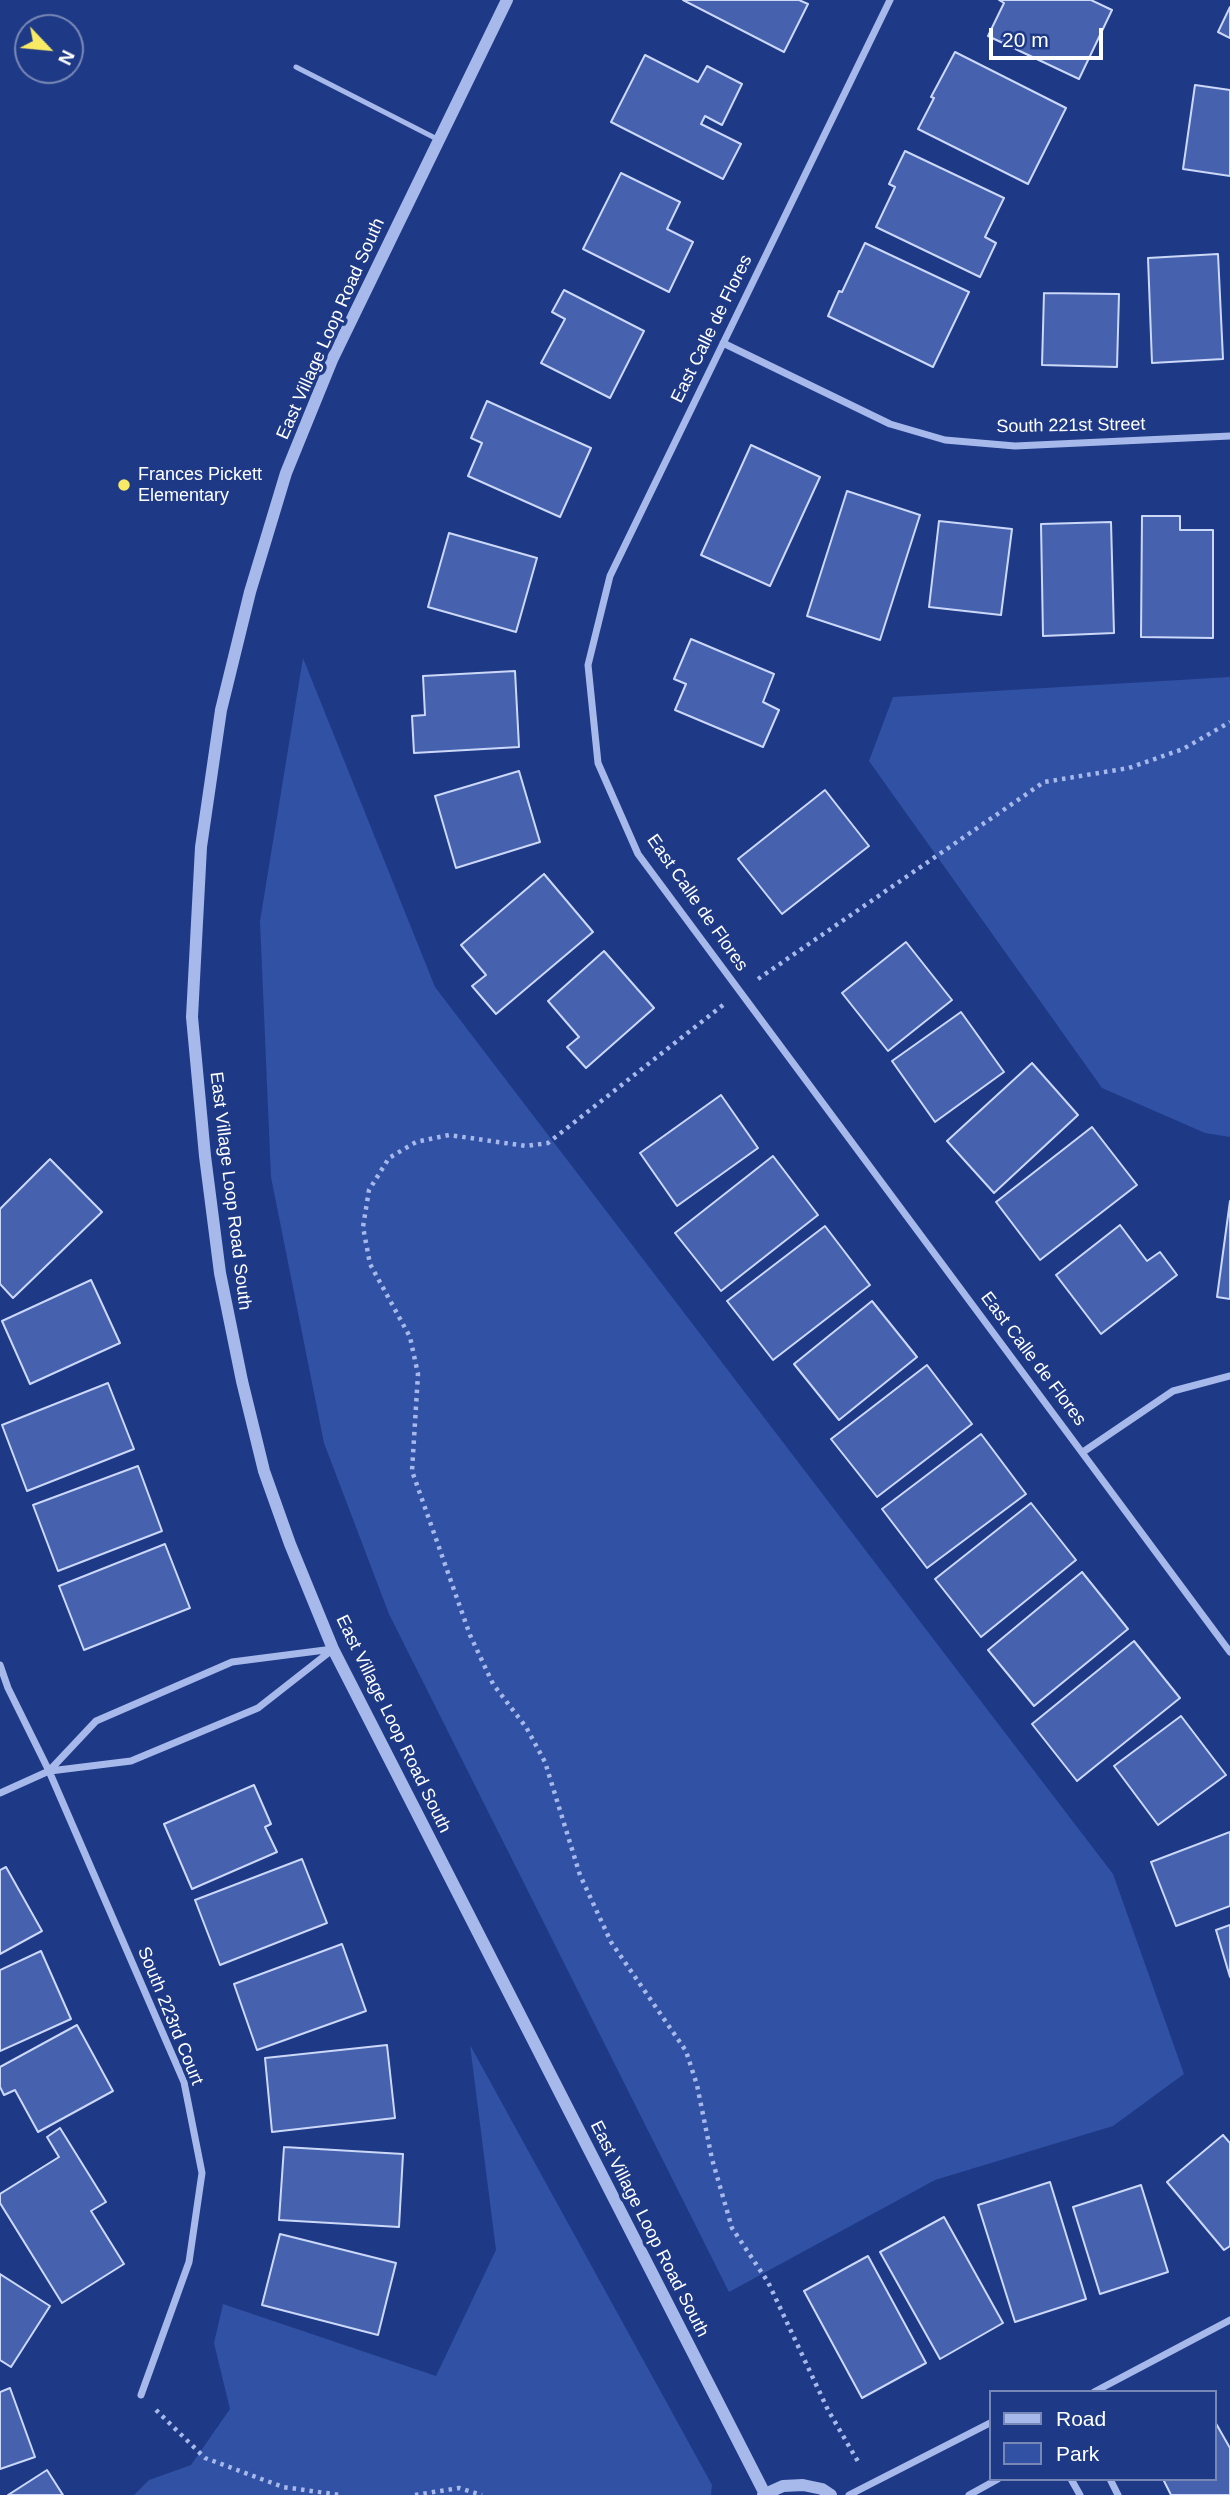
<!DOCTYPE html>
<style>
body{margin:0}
#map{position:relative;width:1230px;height:2495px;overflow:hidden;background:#1e3986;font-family:Arial,sans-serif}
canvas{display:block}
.legend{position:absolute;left:989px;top:2390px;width:228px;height:91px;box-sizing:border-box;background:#1e3986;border:2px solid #7888b6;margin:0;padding:9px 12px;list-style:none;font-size:21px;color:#fff}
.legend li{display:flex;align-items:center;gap:14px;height:35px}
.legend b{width:35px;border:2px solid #7888b6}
.north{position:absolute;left:14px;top:14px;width:70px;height:70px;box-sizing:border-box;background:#1e3986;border:2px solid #7888b6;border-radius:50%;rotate:116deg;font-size:19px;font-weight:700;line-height:28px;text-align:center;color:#fff}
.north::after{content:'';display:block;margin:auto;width:24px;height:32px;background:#f9ea66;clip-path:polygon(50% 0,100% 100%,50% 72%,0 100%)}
.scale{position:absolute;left:989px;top:28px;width:114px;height:32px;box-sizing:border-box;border:4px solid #fff;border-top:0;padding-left:9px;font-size:21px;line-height:24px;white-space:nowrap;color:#fff;-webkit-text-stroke:5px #1e3986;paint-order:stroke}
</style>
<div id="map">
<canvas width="1230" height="2495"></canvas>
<ul class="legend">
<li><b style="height:9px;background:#a7b9eb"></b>Road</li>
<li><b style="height:19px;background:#3151a4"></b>Park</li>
</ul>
<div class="north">N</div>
<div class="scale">20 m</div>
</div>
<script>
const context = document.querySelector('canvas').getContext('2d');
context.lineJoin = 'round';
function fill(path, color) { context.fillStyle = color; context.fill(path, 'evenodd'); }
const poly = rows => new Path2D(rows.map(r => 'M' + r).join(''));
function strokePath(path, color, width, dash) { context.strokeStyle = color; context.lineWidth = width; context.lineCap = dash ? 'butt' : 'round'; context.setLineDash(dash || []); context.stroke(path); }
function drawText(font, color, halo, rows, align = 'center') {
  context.font = font + ' Arial,sans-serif'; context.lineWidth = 7; context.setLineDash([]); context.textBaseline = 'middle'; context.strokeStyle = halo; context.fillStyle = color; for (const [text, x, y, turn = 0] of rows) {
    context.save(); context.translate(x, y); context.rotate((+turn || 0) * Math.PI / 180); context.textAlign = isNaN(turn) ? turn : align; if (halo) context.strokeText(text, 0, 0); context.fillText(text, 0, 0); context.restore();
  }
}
fill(poly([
 [303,658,435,987,1113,1874,1184,2074,1113,2126,935,2180,729,2292,389,1614,324,1443,271,1177,260,921],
 [1230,677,1230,1137,1205,1133,1102,1088,869,761,893,697],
 [470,2045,712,2485,711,2495,134,2495,149,2480,191,2465,230,2409,214,2343,223,2304,436,2376,496,2250]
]), '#3151a4');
const building = poly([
 [683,0,799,0,808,4,784,52,683,0],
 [999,0,1091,0,1112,10,1079,79,988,36,1004,3,999,0],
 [1230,7,1230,38,1218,32,1230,7],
 [955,52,1066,108,1028,184,918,129,934,98,931,97,955,52],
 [645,55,698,82,707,66,742,84,722,125,705,116,701,124,741,144,723,179,611,122,645,55],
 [1195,85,1230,90,1230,176,1183,169,1195,85],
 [905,151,1004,198,985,237,996,243,980,277,876,227,895,187,889,184,905,151],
 [621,173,680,202,667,229,693,242,669,292,583,249,621,173],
 [865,243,969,292,933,367,828,316,839,291,842,292,865,243],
 [1218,254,1223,359,1152,363,1148,258,1218,254],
 [564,290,644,331,610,398,541,363,565,319,552,312,564,290],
 [1044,293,1119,294,1117,367,1042,365,1044,293],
 [487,401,591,448,560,517,468,476,482,443,471,438,487,401],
 [751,445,820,477,770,586,701,555,751,445],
 [847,491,920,515,880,640,807,616,847,491],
 [1142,516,1180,516,1180,530,1213,530,1213,638,1141,637,1142,516],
 [939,521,1012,529,1001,615,929,607,939,521],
 [1111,522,1114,633,1043,636,1041,524,1111,522],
 [449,533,537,558,516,632,428,607,449,533],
 [691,639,774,674,763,702,779,710,763,747,675,710,686,684,674,679,691,639],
 [515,671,519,747,414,753,412,716,425,715,423,676,515,671],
 [519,771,540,842,456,868,435,796,519,771],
 [825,790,869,846,782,914,738,859,825,790],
 [544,874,593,932,496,1014,472,986,486,975,461,945,544,874],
 [906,942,952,1000,888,1051,842,993,906,942],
 [604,951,654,1008,586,1068,567,1047,579,1037,548,1001,604,951],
 [961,1012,1004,1072,935,1122,892,1061,961,1012],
 [1032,1063,1078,1115,994,1193,947,1141,1032,1063],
 [721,1095,758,1148,677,1206,640,1153,721,1095],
 [1092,1127,1137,1185,1040,1260,996,1202,1092,1127],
 [773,1156,818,1215,721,1291,675,1233,773,1156],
 [50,1159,102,1212,13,1298,0,1284,0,1209,50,1159],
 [1230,1201,1230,1299,1217,1297,1230,1201],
 [1120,1225,1147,1261,1160,1252,1177,1275,1101,1334,1056,1275,1120,1225],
 [825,1226,870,1285,773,1360,727,1301,825,1226],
 [91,1280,120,1343,30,1384,2,1321,91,1280],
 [872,1301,917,1357,839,1420,794,1364,872,1301],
 [927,1365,972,1424,877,1497,831,1439,927,1365],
 [108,1383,134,1449,27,1491,2,1425,108,1383],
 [981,1434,1026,1494,927,1568,882,1509,981,1434],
 [138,1466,162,1531,58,1571,33,1505,138,1466],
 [1031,1503,1076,1560,981,1637,935,1579,1031,1503],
 [165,1544,190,1608,84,1650,59,1586,165,1544],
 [1082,1572,1128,1629,1034,1706,988,1650,1082,1572],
 [1134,1641,1180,1698,1077,1781,1032,1724,1134,1641],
 [1181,1716,1226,1775,1158,1825,1114,1766,1181,1716],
 [254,1785,271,1824,265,1827,277,1852,192,1889,164,1824,254,1785],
 [1230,1832,1230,1906,1176,1926,1151,1862,1230,1832],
 [302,1859,327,1923,220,1965,195,1900,302,1859],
 [6,1867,42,1931,0,1954,0,1870,6,1867],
 [1230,1925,1230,1977,1216,1930,1230,1925],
 [342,1944,366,2011,257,2050,234,1984,342,1944],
 [41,1951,71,2019,0,2051,0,1970,41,1951],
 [77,2025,113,2091,38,2132,15,2090,4,2095,0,2087,0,2067,77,2025],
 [387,2045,395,2118,272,2132,265,2058,387,2045],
 [60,2128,106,2202,91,2211,124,2264,62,2303,0,2203,0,2194,59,2157,47,2137,60,2128],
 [1223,2135,1230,2143,1230,2246,1224,2250,1167,2182,1223,2135],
 [284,2147,403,2154,399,2227,279,2220,284,2147],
 [1050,2182,1086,2299,1015,2322,978,2205,1050,2182],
 [1141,2185,1168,2272,1100,2294,1073,2207,1141,2185],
 [944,2217,1003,2323,940,2359,880,2252,944,2217],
 [280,2234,396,2263,378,2335,262,2305,280,2234],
 [868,2256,926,2363,862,2398,804,2291,868,2256],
 [0,2274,50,2306,11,2367,0,2360,0,2274],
 [10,2388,35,2457,0,2469,0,2392,10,2388],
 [1214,2420,1230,2448,1230,2495,1171,2495,1163,2479,1214,2479,1214,2420],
 [47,2470,63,2495,8,2495,47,2470]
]);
fill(building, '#4662af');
strokePath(building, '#ccd8f8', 2);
strokePath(poly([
 [758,979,1044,782,1129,768,1183,749,1230,722],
 [723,1005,548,1143,526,1146,449,1135,416,1142,389,1158,369,1190,363,1227,370,1264,410,1337,418,1374,412,1471,470,1635,493,1684,526,1727,545,1762,580,1875,611,1942,686,2051,697,2085,712,2159,732,2228,768,2282,828,2410,860,2465],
 [156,2410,205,2458,283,2487,340,2495],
 [415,2495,459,2488,482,2495]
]), '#a7b9eb', 4.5, [3.5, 5]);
strokePath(poly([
 [296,67,439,140]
]), '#a7b9eb', 5);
strokePath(poly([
 [890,0,610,576,588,665,598,763,638,854,1230,1652],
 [723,343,890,424,945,440,1015,446,1230,436],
 [1083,1452,1173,1391,1230,1376],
 [0,1665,8,1688,49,1771,184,2082,202,2173,189,2262,141,2395],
 [50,1771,131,1761,258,1708,332,1650],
 [0,1793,49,1771,96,1721,232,1662,333,1649],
 [1094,2392,1230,2320],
 [1071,2479,1080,2495],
 [1110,2479,1118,2495],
 [849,2495,990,2423],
 [969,2495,998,2479]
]), '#a7b9eb', 7);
strokePath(poly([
 [507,0,332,360,286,473,250,592,221,710,201,847,192,1017,205,1156,220,1273,242,1381,264,1471,290,1544,333,1649,765,2494],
 [763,2495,783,2486,803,2485,822,2489,831,2495]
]), '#a7b9eb', 12);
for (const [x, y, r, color] of [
 [124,485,7,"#f9ea66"]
]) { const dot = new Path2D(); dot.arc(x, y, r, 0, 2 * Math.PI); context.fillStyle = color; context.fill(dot); strokePath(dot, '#1e3986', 2.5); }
drawText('18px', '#fff', '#1e3986', [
 ["East Village Loop Road South",331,329,-66],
 ["East Calle de Flores",712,329,-64],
 ["South 221st Street",1071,426,-1],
 ["East Calle de Flores",697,903,55],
 ["East Village Loop Road South",230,1191,83],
 ["East Calle de Flores",1033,1359,53],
 ["East Village Loop Road South",393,1724,64],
 ["South 223rd Court",170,2016,68],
 ["East Village Loop Road South",649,2229,63]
]);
drawText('18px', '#fff', '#1e3986', [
 ["Frances Pickett",138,475],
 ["Elementary",138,496]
], 'left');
</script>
